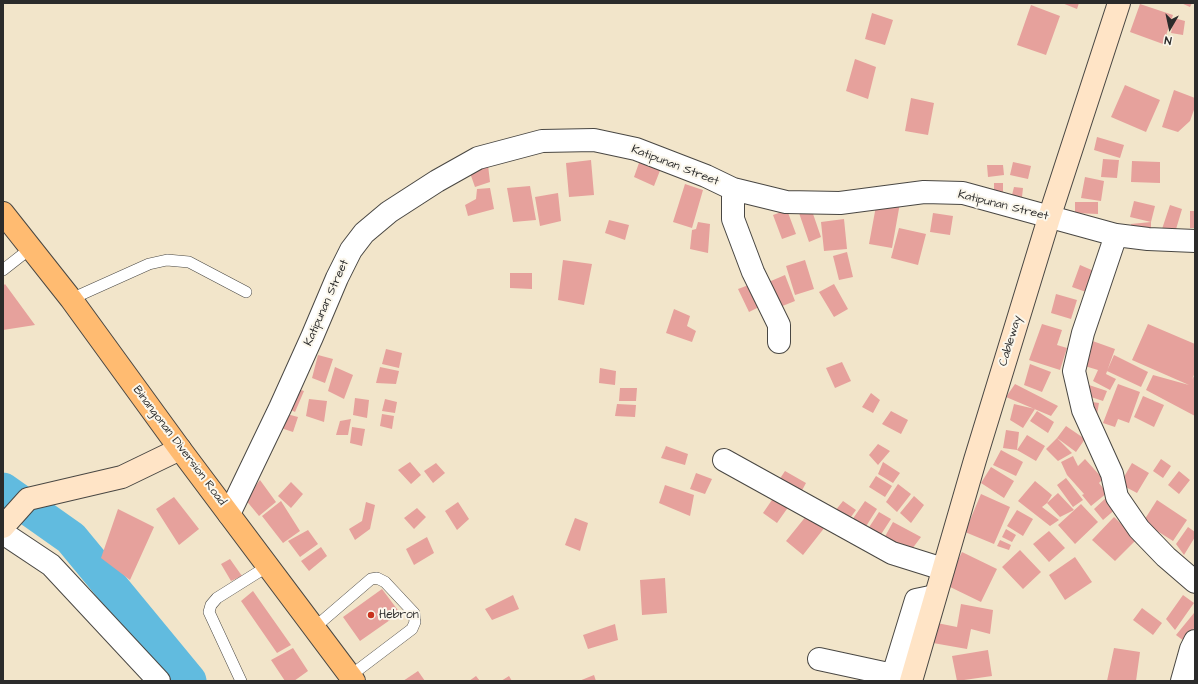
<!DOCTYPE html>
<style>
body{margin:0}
#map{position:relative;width:1198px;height:684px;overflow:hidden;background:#f2e5ca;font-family:"Architects Daughter",sans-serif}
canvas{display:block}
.frame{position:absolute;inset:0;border:4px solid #2b2b2b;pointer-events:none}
.north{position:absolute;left:1150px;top:8px;width:40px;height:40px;-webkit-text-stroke:3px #fbf7ec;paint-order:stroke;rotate:189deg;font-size:11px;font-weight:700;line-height:16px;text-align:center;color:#2b2b2b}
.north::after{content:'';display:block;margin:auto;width:14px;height:18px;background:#2b2b2b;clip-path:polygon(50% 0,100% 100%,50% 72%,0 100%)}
</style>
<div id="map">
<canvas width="1198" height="684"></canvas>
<div class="frame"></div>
<div class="north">N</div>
</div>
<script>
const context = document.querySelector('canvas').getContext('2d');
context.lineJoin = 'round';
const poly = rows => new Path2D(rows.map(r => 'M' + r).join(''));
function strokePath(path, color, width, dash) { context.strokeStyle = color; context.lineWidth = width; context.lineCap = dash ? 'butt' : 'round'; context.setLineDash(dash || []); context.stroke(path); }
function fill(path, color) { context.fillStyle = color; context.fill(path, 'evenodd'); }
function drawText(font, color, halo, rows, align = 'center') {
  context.font = font + ' "Architects Daughter",sans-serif'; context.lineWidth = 4; context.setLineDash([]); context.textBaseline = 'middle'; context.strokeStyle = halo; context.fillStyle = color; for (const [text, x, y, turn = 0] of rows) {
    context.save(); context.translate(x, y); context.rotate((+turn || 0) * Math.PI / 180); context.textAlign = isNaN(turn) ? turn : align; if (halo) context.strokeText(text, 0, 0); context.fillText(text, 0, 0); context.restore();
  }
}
strokePath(poly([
 [3,490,71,538,189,681]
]), '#61bbdf', 35);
fill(poly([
 [1062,3,1079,3,1077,9],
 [1181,3,1192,3,1190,7],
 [1140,4,1173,15,1163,44,1130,32],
 [1031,5,1060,16,1046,55,1017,45],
 [872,13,893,20,885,45,865,39],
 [1174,18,1185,21,1183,35,1171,33],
 [855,59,876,67,868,99,846,91],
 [1125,85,1160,100,1146,132,1111,117],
 [1174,90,1195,98,1195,107,1190,121,1178,132,1162,127],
 [911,98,934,103,928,135,905,131],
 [1097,137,1124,145,1120,158,1094,150],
 [1103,159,1119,160,1117,178,1101,177],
 [591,160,594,195,569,197,566,163],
 [640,160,661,168,654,186,634,177],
 [1132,161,1160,162,1160,183,1131,182],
 [1013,162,1031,166,1028,179,1010,175],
 [488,165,490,182,475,187,469,170],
 [987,165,1003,165,1004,175,988,177],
 [1085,177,1104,181,1101,201,1081,198],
 [994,183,1003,183,1003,194,994,194],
 [685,184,703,190,692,228,673,222],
 [530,186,536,220,513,222,507,188],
 [1014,187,1023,188,1022,197,1012,195],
 [490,188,494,209,468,216,465,205,476,199,477,189],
 [558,193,561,221,540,226,535,197],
 [1134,201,1155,206,1151,222,1130,217],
 [1075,202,1098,202,1098,214,1075,213],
 [900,203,892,248,869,244,876,206],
 [1170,205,1182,209,1174,236,1161,232],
 [811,208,821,237,809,242,799,213],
 [787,210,796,234,782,239,773,215],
 [1190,211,1195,211,1195,228,1190,228],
 [933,213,953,216,950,235,930,232],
 [844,219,847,249,824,251,821,222],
 [609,220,629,225,625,240,605,233],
 [698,222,710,224,708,253,690,249,692,230,696,229],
 [1151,222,1151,232,1132,233,1131,224],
 [899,228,926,234,918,265,891,258],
 [847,252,853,277,839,280,833,256],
 [563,260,592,264,584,305,558,300],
 [805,260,814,289,795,295,786,266],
 [1080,265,1094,271,1086,292,1072,287],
 [510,273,532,273,532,289,510,288],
 [785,275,795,301,775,309,764,284],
 [754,283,763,305,749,312,738,289],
 [5,284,35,325,3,330,3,286],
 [834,284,848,309,834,317,819,292],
 [1056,294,1077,300,1071,319,1051,313],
 [674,309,690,316,687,326,696,331,692,342,666,333],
 [1042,324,1062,330,1057,345,1067,348,1060,370,1029,360],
 [1148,324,1195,344,1195,373,1192,379,1195,375,1195,416,1146,390,1153,375,1189,385,1132,360],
 [1087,339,1115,349,1106,374,1116,379,1110,390,1093,381,1098,370,1078,364],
 [386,349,402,353,399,368,382,364],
 [318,355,333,359,325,383,312,378],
 [1114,355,1148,372,1141,387,1107,371],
 [842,362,851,381,835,388,826,368],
 [1030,364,1051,372,1042,392,1024,385],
 [335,367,353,375,344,399,328,391],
 [380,367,399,371,396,384,376,383],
 [600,368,616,371,615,385,599,383],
 [1015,384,1058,406,1051,416,1006,397],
 [1118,384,1140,392,1129,423,1118,419,1115,427,1103,423],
 [1089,385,1107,391,1103,401,1085,395],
 [294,388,304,391,295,412,287,408],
 [620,388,637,388,636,401,619,401],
 [871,393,880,400,873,413,862,407],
 [1143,396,1164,405,1154,427,1134,417],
 [355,398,369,400,367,418,353,415],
 [309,399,327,401,324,422,306,416],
 [385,399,397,402,395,413,382,411],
 [1092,402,1099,403,1097,414,1090,410],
 [617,404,636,405,635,417,615,416],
 [1014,404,1035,409,1023,428,1010,420],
 [891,411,908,420,901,434,882,424],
 [1037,411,1054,422,1048,433,1030,421],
 [283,413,298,417,293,432,278,427],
 [382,414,394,416,392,429,380,426],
 [351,419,348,435,336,435,340,421],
 [1066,426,1085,439,1076,452,1057,438],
 [352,427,365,429,362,446,350,443],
 [1006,430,1019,432,1017,450,1003,448],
 [1027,435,1045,446,1036,461,1017,450],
 [1057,438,1072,453,1058,461,1046,449],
 [878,444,890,451,878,465,869,455],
 [666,446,688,454,685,465,661,458],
 [1001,450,1023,462,1016,476,993,465],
 [1073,456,1078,466,1085,459,1103,479,1099,483,1107,493,1091,506,1082,495,1084,494,1067,475,1061,462],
 [1161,459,1171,466,1163,478,1153,471],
 [410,462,421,475,411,484,398,470],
 [883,462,900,473,893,483,878,474],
 [436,463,445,473,433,483,424,471],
 [1132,463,1149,473,1137,493,1120,484],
 [991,467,1014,481,1004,498,981,483],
 [785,471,806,483,799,496,777,483],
 [1179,471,1190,480,1179,494,1168,485],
 [696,473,712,479,705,494,690,489],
 [876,476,892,486,885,497,869,487],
 [1066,478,1083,500,1073,507,1057,485],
 [260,480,276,502,259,516,245,499],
 [1035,481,1052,495,1047,503,1042,507,1059,520,1050,526,1018,501],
 [291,482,303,494,291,508,278,496],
 [898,484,911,494,897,512,886,502],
 [665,485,694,495,690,516,659,503],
 [1058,493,1074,510,1060,517,1047,503],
 [981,494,1010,507,994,544,965,532],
 [914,496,924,505,911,523,900,513],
 [1108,496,1118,507,1103,520,1094,509],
 [174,497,199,529,179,545,156,509],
 [774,497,789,506,777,523,763,513],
 [1157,500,1187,520,1173,541,1143,522],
 [281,501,300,531,283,543,262,516],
 [843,501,856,510,848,521,835,511],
 [865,501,877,509,863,531,850,523],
 [366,502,375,505,370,529,355,540,349,529,362,521],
 [458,502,469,519,457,530,445,511],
 [1081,504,1098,522,1075,544,1058,525],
 [417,508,426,517,414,529,404,518],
 [118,509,154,527,130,580,101,558],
 [1017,510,1033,519,1023,536,1007,526],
 [879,512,891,519,878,539,866,532],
 [807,515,825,527,803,555,786,541],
 [1114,517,1137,539,1115,561,1092,540],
 [575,518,588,523,580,551,565,545],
 [893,522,921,537,906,557,882,542],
 [1188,527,1195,532,1195,537,1184,555,1176,544],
 [1006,529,1016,535,1012,542,1002,537],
 [308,530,318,544,300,557,288,541],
 [1049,531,1065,548,1049,562,1033,544],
 [427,537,434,553,414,565,406,549],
 [1000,540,1011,545,1009,550,997,546],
 [321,547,327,556,309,571,301,561],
 [1020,550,1041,572,1023,589,1002,567],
 [962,552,997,569,981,602,946,585],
 [1075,557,1092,582,1065,600,1049,575],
 [230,559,242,576,231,581,221,564],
 [665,578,667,613,642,615,640,580],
 [382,589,400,613,360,641,343,617],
 [253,591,291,645,277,653,241,601],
 [513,595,519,609,492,620,485,609],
 [1183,595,1194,603,1175,630,1166,619],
 [961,604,993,610,990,634,971,629,967,649,933,643,937,623,957,627],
 [1142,608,1162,623,1153,635,1133,620],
 [1194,613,1195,614,1195,627,1184,641,1176,635],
 [615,624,618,640,588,649,583,635],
 [293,648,308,671,294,681,285,681,271,660],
 [1114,648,1140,652,1136,681,1107,681],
 [988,650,992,676,957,681,952,656],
 [418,671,425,681,403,681],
 [594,675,596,681,579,681],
 [476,676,480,681,469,681],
 [509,676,512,681,501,681]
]), '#e6a19c');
const lane = poly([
 [3,270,31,248],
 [71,299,149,264,167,260,189,262,246,292],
 [314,628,371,579,377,578,385,582,414,613,415,622,412,629,350,676],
 [241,681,209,612,211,605,217,598,268,566]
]);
const street = poly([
 [733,189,733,219,753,272,779,325,779,342],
 [1116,235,1083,333,1074,371,1083,410,1112,474,1117,497,1139,529,1166,557,1195,582],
 [724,460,892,553,943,569],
 [229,514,280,408,312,337,337,278,351,250,364,233,389,212,437,181,478,158,542,141,594,140,636,149,706,176,733,189,786,202,840,203,924,192,963,193,1116,235,1148,239,1195,241],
 [3,533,51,565,159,681],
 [819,659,893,675,916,600,935,596],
 [1182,681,1191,649,1195,641]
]);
const secondary = poly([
 [3,527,28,499,122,477,180,449],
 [911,681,975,460,1049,218,1119,3]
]);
const primary = poly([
 [3,213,71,299,180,449,354,681]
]);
strokePath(lane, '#494743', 12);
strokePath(street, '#494743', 24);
strokePath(secondary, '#494743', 24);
strokePath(primary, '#494743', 24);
strokePath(lane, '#fff', 11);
strokePath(street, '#fff', 22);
strokePath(secondary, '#ffe4c6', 22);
strokePath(primary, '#ffbb71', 22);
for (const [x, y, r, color] of [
 [371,615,4,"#c8321e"]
]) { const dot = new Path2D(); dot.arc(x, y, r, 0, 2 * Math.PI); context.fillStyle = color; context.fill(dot); strokePath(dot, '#fbf7ec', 1.5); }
drawText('12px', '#2b2b2b', '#fbf7ec', [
 ["Katipunan Street",675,166,21],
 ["Katipunan Street",1003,206,14],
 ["Katipunan Street",327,303,-66],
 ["Cableway",1011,341,-73],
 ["Binangonan Diversion Road",179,446,53]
]);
drawText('12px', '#2b2b2b', '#fbf7ec', [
 ["Hebron",379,615]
], 'left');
</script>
